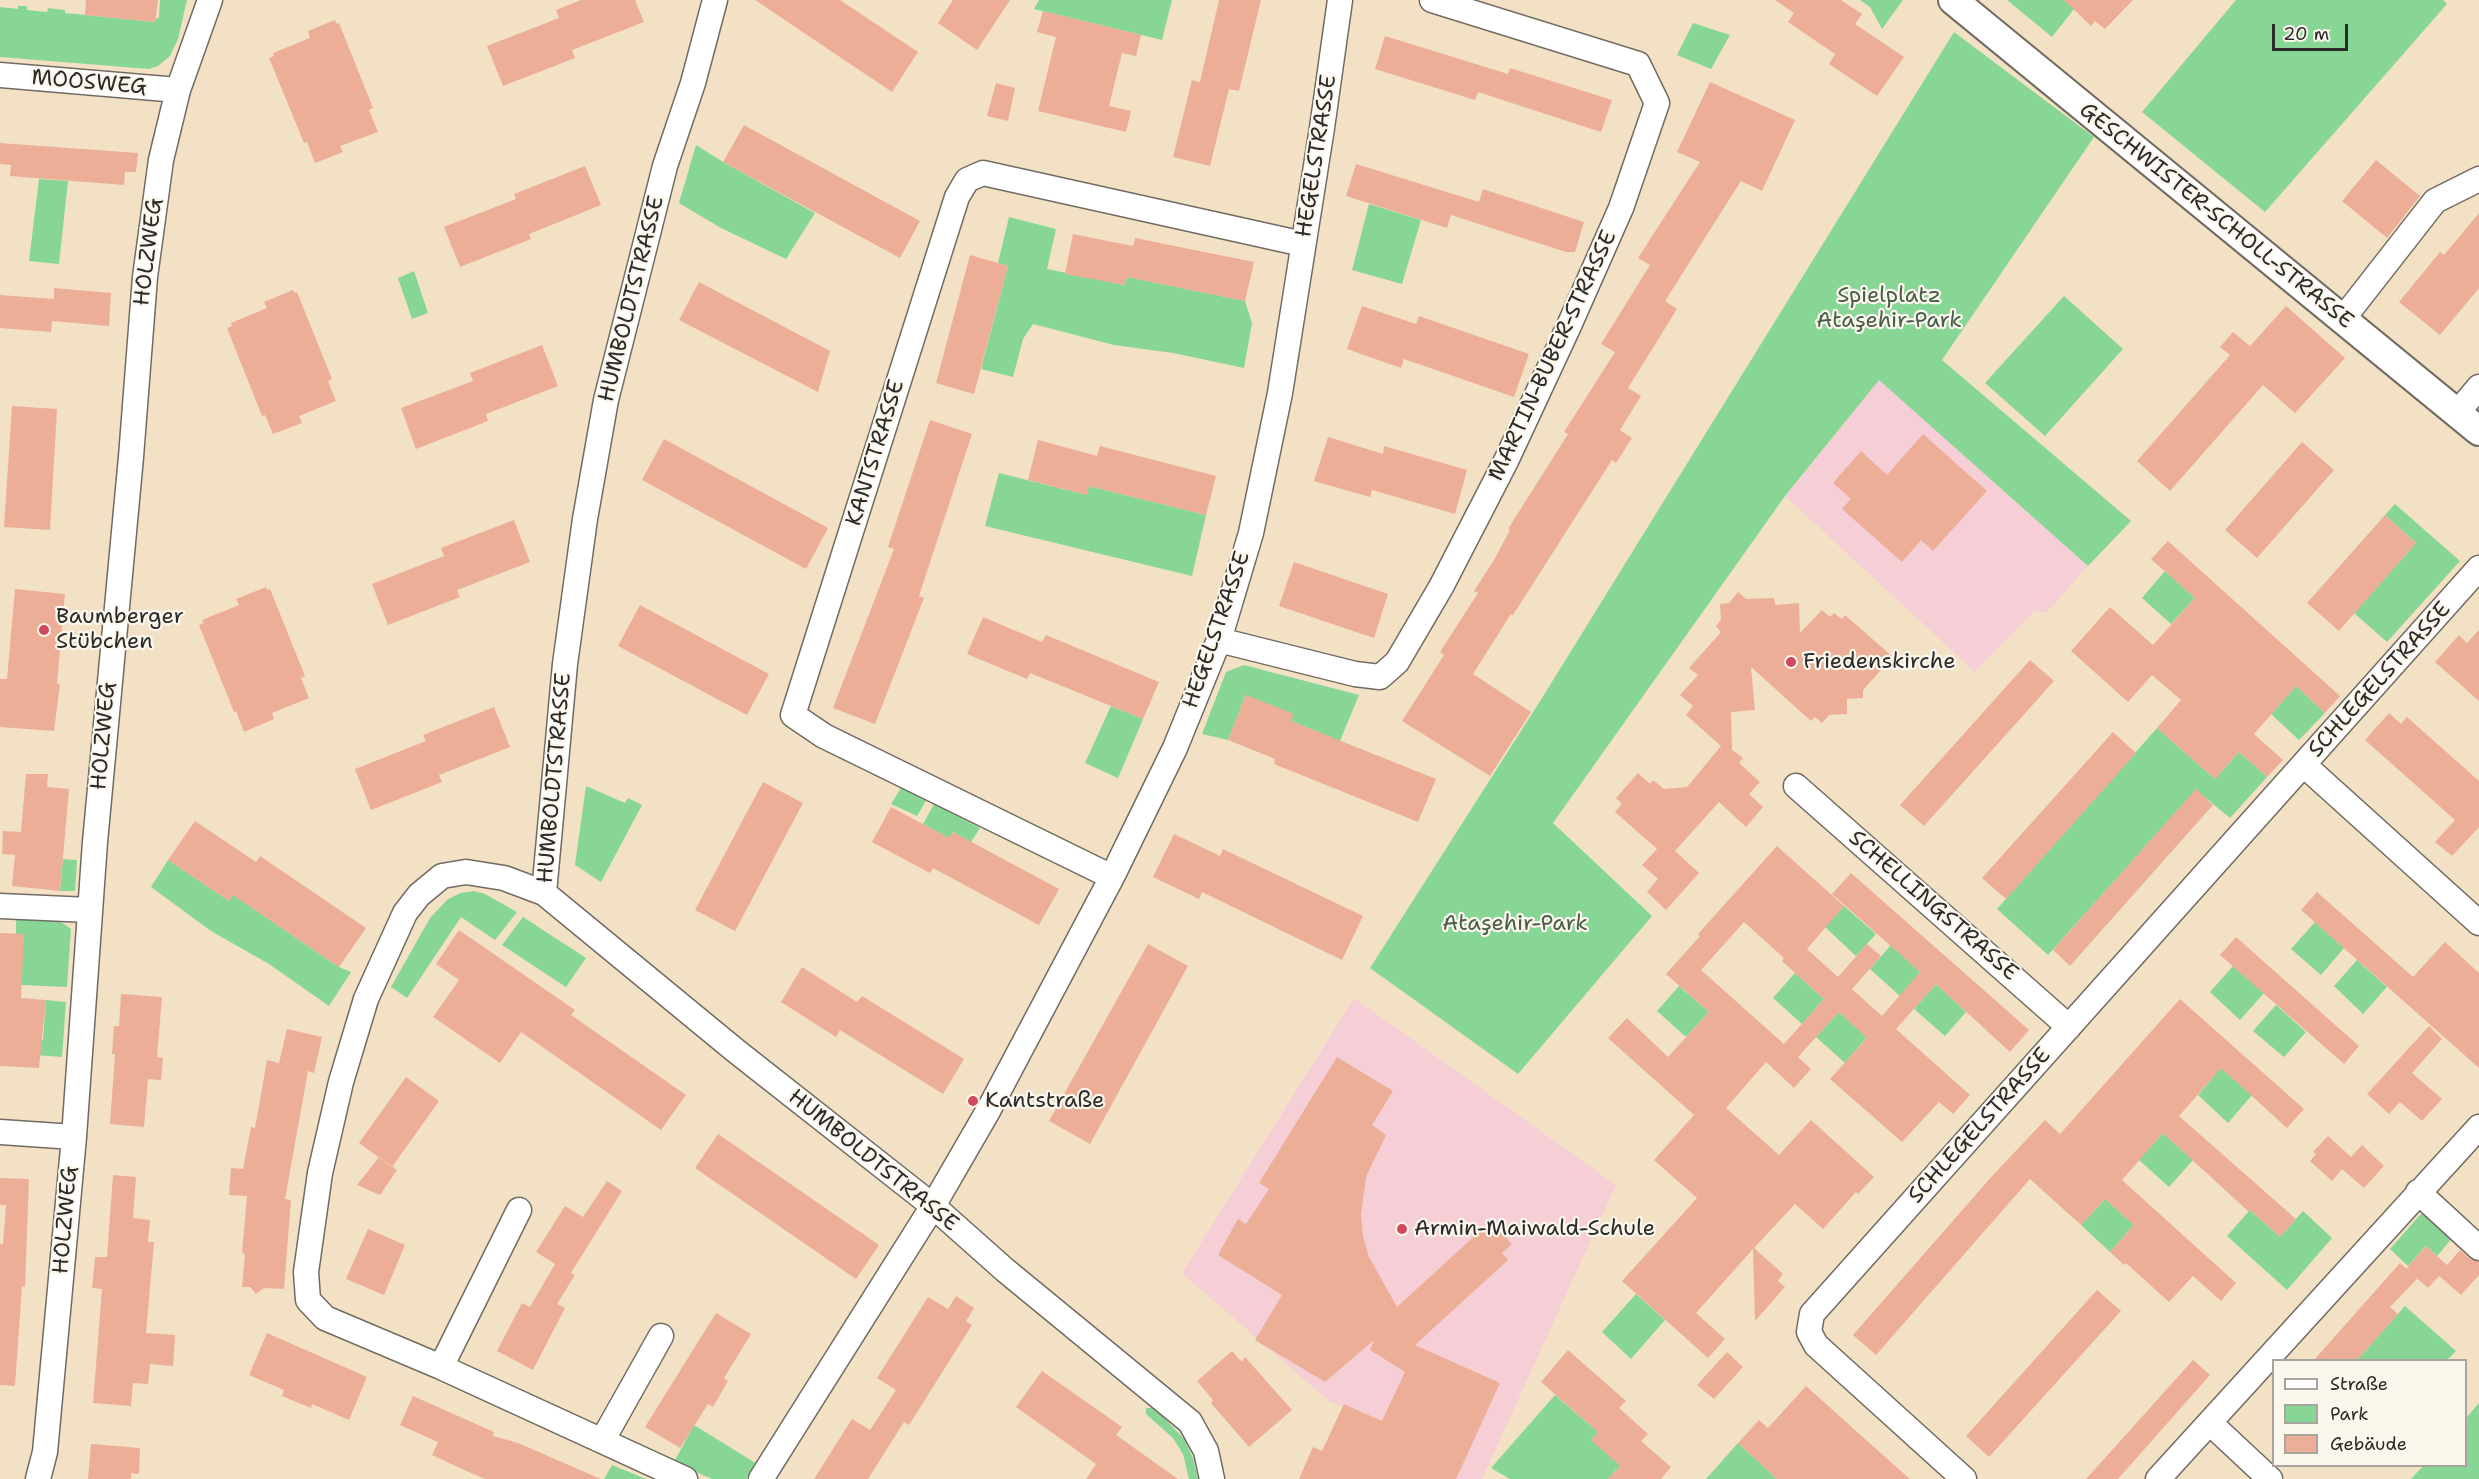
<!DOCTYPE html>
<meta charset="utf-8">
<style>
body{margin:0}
#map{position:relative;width:2479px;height:1479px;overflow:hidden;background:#f3e1c5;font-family:"Shantell Sans",sans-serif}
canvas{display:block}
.legend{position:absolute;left:2272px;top:1359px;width:195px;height:108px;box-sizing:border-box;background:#fbf7ec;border:2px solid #a8a59f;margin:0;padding:8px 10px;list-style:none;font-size:18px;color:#2b2b2b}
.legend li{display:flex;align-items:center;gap:12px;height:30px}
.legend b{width:30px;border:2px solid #a8a59f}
.scale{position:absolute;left:2272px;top:24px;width:76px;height:27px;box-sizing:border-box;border:3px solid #2b2b2b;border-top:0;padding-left:8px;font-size:18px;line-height:21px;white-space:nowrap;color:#2b2b2b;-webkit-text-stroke:4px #fbf7ec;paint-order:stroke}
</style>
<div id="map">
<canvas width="2479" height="1479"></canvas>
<ul class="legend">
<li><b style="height:8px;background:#fff"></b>Straße</li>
<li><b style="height:16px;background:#87d696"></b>Park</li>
<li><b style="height:16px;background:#edae98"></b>Gebäude</li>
</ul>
<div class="scale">20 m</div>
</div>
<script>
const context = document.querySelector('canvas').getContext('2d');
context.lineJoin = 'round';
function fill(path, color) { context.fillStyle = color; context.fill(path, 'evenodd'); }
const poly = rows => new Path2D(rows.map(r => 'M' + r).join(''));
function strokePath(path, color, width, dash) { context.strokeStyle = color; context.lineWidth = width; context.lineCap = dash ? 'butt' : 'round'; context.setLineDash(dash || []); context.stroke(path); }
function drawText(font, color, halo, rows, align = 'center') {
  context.font = font + ' "Shantell Sans",sans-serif'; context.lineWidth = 4.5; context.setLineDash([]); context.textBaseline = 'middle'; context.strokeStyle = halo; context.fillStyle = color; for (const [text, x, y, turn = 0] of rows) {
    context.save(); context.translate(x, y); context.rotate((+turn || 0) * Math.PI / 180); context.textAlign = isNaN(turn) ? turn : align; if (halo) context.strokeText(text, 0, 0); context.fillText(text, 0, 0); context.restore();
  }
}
fill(poly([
 [1879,379,2088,566,2047,612,2034,611,1975,672,1785,496],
 [1354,998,1616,1185,1482,1479,1381,1479,1360,1470,1382,1421,1361,1411,1330,1402,1182,1273]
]), '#f6cfd6');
fill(poly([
 [160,0,187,0,178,39,170,56,158,66,149,69,0,57,0,7,18,9,18,6,27,6,27,10,47,12,48,8,65,10,65,13,155,22,156,18,159,18],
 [1039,0,1172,0,1162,40,1034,9],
 [1860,0,1903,0,1882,29,1870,7],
 [2007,0,2064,0,2074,9,2052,37],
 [2236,0,2443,0,2447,4,2265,212,2142,112],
 [1693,23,1730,35,1711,69,1677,55],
 [1954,32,2094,137,1942,360,2131,521,2088,566,1879,380,1785,496,1553,823,1652,916,1518,1074,1370,968,1542,698],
 [696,145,723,162,815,213,786,259,721,228,679,203],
 [39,179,68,181,59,264,29,261],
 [1369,204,1421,220,1402,284,1352,270],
 [1009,217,1056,229,1047,269,1124,285,1127,277,1245,301,1252,323,1244,368,1173,353,1114,345,1033,324,1023,339,1013,377,981,369,1008,266,998,263],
 [414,271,428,313,412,319,398,278],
 [2064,296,2123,349,2045,436,1985,383],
 [999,473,1087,495,1089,486,1206,515,1192,576,985,526],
 [2395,504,2460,561,2387,642,2354,613,2416,543,2385,515],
 [2165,571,2195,598,2171,624,2142,598],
 [1244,665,1359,695,1340,741,1291,721,1246,695,1228,740,1202,734,1226,672],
 [2296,686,2325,713,2299,740,2271,714],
 [1111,706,1143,719,1118,778,1085,763],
 [2157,728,2215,779,2239,752,2267,777,2230,818,2196,790,2048,955,1997,909],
 [586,786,625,803,628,798,642,805,601,882,575,865],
 [901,788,926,801,917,816,891,804],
 [934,804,980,828,971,842,953,832,949,838,923,824],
 [63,859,77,860,75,891,60,891],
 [168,860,229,901,233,895,339,967,351,972,329,1006,269,964,211,931,151,887],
 [474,891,485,894,517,912,495,940,461,917,407,998,391,987,430,918,448,899,461,893],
 [1844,906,1876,934,1856,956,1825,927],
 [523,917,586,958,566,987,502,945],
 [16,918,58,920,71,929,67,987,0,984,0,965,16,934],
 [2315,922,2344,948,2321,975,2291,949],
 [1891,945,1920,972,1900,996,1870,969],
 [2357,960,2387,987,2363,1014,2334,986],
 [2233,966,2264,993,2240,1020,2210,992],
 [1795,973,1824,999,1802,1024,1773,998],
 [1936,984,1966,1012,1945,1036,1914,1009],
 [1679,986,1709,1012,1686,1037,1657,1011],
 [46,1000,66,1002,62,1057,10,1053,11,1038,43,1040],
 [2276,1005,2306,1032,2284,1057,2253,1031],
 [1839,1012,1867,1037,1845,1063,1816,1037],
 [2221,1068,2252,1095,2228,1123,2198,1095],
 [2163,1133,2193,1160,2169,1187,2139,1160],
 [2105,1199,2134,1225,2110,1252,2081,1225],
 [2250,1210,2280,1237,2303,1211,2332,1238,2287,1290,2227,1236],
 [2426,1213,2454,1236,2437,1256,2426,1246,2408,1266,2390,1249,2420,1215],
 [1636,1294,1665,1320,1631,1359,1602,1332],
 [2405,1306,2456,1351,2447,1360,2357,1360],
 [1555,1395,1598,1432,1620,1466,1613,1473,1620,1479,1510,1479,1491,1468],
 [2479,1403,2479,1479,2411,1479,2423,1466,2466,1466,2466,1418],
 [1146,1408,1155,1408,1184,1439,1193,1458,1198,1479,1189,1479,1183,1454,1173,1438,1146,1414],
 [694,1425,757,1464,746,1479,712,1479,674,1462],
 [1738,1443,1777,1479,1706,1479],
 [612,1465,646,1479,604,1479]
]), '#87d696');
fill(poly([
 [86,0,158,0,155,22,85,15],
 [581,0,635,0,644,22,572,50,575,58,503,86,487,46,559,18,556,10],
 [755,0,840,0,918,52,892,92],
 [953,0,1010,0,977,50,938,23],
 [1219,0,1261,0,1239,91,1229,89,1210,166,1173,157,1192,80,1200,82],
 [1775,0,1841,0,1862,14,1855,24,1904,57,1877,96,1829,64,1835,54,1788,22,1794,13],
 [2064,0,2133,0,2105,29,2095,21,2091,26],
 [1043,11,1141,35,1136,56,1122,53,1109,106,1131,111,1126,132,1038,111,1056,37,1037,32],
 [335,20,337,24,339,23,373,108,369,110,378,132,340,146,343,152,315,163,307,142,304,143,269,58,274,56,273,53,310,38,308,31],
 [1385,36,1508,74,1510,68,1612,100,1601,132,1478,92,1475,100,1375,69],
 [1710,82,1795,120,1762,191,1741,181,1665,301,1677,309,1628,388,1641,396,1620,430,1632,438,1616,463,1612,460,1513,615,1511,614,1473,674,1531,712,1490,776,1402,721,1444,655,1440,652,1478,593,1474,591,1494,560,1510,530,1508,529,1568,434,1564,432,1615,352,1601,344,1650,265,1638,258,1700,162,1677,152],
 [996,83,1015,88,1008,121,987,116],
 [744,125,920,221,900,258,723,162],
 [0,143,138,153,136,172,125,172,124,185,10,176,11,165,0,164],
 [2376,160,2420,196,2387,238,2342,201],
 [1356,164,1479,202,1483,189,1584,222,1575,252,1566,252,1451,215,1447,228,1346,196],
 [585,166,601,205,529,234,531,239,460,267,444,227,516,199,514,194],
 [2479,213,2479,288,2440,335,2399,302,2440,252,2444,255],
 [1073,234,1133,246,1135,238,1254,262,1245,301,1127,277,1125,285,1065,274],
 [970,255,1008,266,974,394,936,383],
 [699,282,830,351,818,392,679,320],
 [54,288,111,293,109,326,52,321,51,332,0,328,0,295,54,299],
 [293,290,295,293,297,292,332,379,328,381,336,401,299,416,302,423,273,434,265,415,262,416,227,328,232,326,231,323,267,308,264,302],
 [1362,306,1416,324,1419,316,1529,354,1514,397,1404,359,1401,368,1347,349],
 [2286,306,2345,358,2295,413,2263,385,2170,491,2137,461,2230,355,2220,347,2233,332,2250,346],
 [542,345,558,386,486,414,488,421,416,449,401,408,473,381,470,373],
 [12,406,57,409,50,530,4,527],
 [930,420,972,434,919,596,924,598,875,724,833,708,894,549,888,547],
 [1923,434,1987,491,1933,551,1921,540,1902,562,1842,509,1851,499,1833,483,1861,451,1887,475],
 [1328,437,1383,454,1384,446,1467,470,1455,514,1372,490,1370,497,1314,481],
 [664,439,828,528,806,569,642,480],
 [1038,440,1097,456,1100,446,1216,476,1206,515,1089,486,1087,495,1028,480],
 [2302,442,2334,470,2257,558,2225,530],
 [2385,515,2416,543,2339,631,2307,603],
 [514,520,530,562,457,590,460,597,388,625,372,584,444,556,441,548],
 [2168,541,2340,696,2325,713,2296,686,2254,734,2283,760,2267,777,2239,752,2215,779,2157,728,2181,700,2152,675,2128,702,2071,651,2110,607,2153,645,2195,598,2151,559],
 [1294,562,1388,594,1374,638,1279,606],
 [266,587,267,590,270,589,305,676,301,678,309,698,272,713,274,719,244,732,236,711,234,712,199,625,204,623,202,620,239,605,236,599],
 [15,589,65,594,57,684,60,684,54,731,0,727,0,679,7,679],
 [1738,592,1746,599,1774,598,1775,605,1799,603,1800,633,1822,610,1830,617,1834,613,1842,619,1845,615,1893,657,1863,690,1863,698,1847,699,1847,714,1829,715,1822,723,1815,717,1811,721,1751,667,1755,710,1731,712,1732,750,1743,758,1739,763,1760,782,1749,794,1763,807,1746,827,1719,802,1675,851,1699,873,1666,910,1647,892,1658,879,1642,865,1657,849,1615,812,1622,804,1616,798,1638,773,1650,784,1653,780,1664,789,1687,787,1721,746,1686,715,1693,706,1680,695,1698,675,1689,668,1721,632,1716,626,1721,620,1720,604,1729,603],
 [640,605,769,674,747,715,618,646],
 [983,617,1042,642,1046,635,1159,682,1143,719,1030,673,1027,679,967,654],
 [2479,630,2479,701,2435,662,2459,635,2467,643],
 [2030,660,2054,681,1924,826,1900,805],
 [1246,695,1294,714,1291,721,1436,779,1418,822,1274,764,1275,759,1228,740],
 [494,707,510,747,439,775,442,782,371,810,355,769,426,741,423,735],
 [2389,713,2401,724,2407,717,2479,781,2479,827,2452,856,2435,842,2455,820,2365,740],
 [2113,732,2136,753,2006,899,1982,878],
 [26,774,48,774,47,787,69,789,60,891,12,886,15,855,2,854,3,831,21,832],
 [763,782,803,803,735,931,695,910],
 [2196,789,2213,805,2070,966,2053,950],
 [891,807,949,838,953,832,1059,889,1039,925,933,868,930,873,872,842],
 [195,821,256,862,260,856,366,928,339,967,233,895,229,901,168,860],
 [1174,834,1220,856,1223,849,1363,916,1342,960,1202,892,1199,899,1153,877],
 [1777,846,1844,906,1807,949,1838,977,1867,944,1881,956,1852,989,1882,1016,1920,972,1832,894,1851,873,2029,1030,2010,1052,1936,984,1896,1029,1970,1095,1953,1114,1939,1102,1902,1142,1830,1079,1867,1038,1839,1012,1798,1057,1811,1069,1794,1088,1766,1062,1726,1108,1779,1155,1811,1120,1874,1177,1858,1194,1856,1192,1823,1229,1795,1204,1754,1248,1783,1274,1778,1281,1785,1287,1755,1321,1753,1249,1696,1313,1725,1339,1708,1358,1622,1281,1697,1198,1654,1160,1694,1115,1608,1038,1627,1018,1668,1057,1709,1012,1666,974,1700,936,1698,934],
 [1744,922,1784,958,1782,961,1824,999,1784,1044,1701,970],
 [2317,892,2413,977,2445,942,2479,973,2479,1068,2301,910],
 [459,930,575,1010,571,1015,686,1095,661,1130,521,1032,500,1063,433,1017,459,980,436,964],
 [0,933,24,934,21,998,46,1000,39,1068,0,1066],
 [2236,937,2359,1046,2344,1064,2220,955],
 [1148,944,1188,966,1090,1144,1049,1121],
 [802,967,857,1002,862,996,964,1059,943,1094,840,1030,836,1037,781,1002],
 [121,994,162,997,157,1057,163,1058,161,1080,148,1079,144,1127,110,1124,115,1054,112,1054,114,1026,119,1026],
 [2180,999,2304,1109,2287,1128,2221,1068,2179,1116,2296,1219,2280,1237,2250,1210,2249,1212,2163,1133,2122,1180,2236,1283,2221,1301,2193,1276,2169,1302,2126,1263,2124,1265,2110,1252,2134,1225,2105,1199,2081,1225,2030,1179,1876,1355,1853,1335,1993,1175,2045,1120,2060,1134],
 [2429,1026,2442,1039,2412,1073,2442,1099,2422,1121,2400,1102,2389,1114,2367,1094],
 [287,1029,322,1037,314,1073,308,1071,285,1199,291,1200,284,1289,264,1288,256,1294,250,1287,242,1287,245,1254,242,1253,247,1196,229,1195,231,1168,243,1169,251,1127,255,1128,267,1060,279,1063],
 [1337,1057,1393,1091,1372,1125,1386,1135,1366,1177,1361,1215,1363,1236,1369,1257,1397,1307,1491,1221,1512,1244,1502,1253,1508,1260,1415,1345,1500,1383,1456,1479,1299,1479,1313,1447,1322,1451,1344,1404,1382,1421,1405,1372,1370,1350,1374,1340,1325,1382,1255,1340,1282,1295,1218,1255,1238,1219,1246,1224,1269,1189,1259,1183],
 [406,1077,439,1101,392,1167,359,1143],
 [718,1134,879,1245,856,1279,695,1168],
 [2328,1136,2351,1157,2362,1145,2384,1166,2364,1188,2342,1169,2332,1181,2310,1161,2316,1154,2313,1152],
 [379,1157,397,1170,380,1195,357,1185],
 [113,1175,136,1177,133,1218,150,1220,148,1242,154,1242,146,1333,175,1335,173,1366,150,1364,148,1384,133,1383,131,1406,93,1403,102,1289,92,1288,95,1257,107,1257],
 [0,1178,29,1179,25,1287,22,1286,15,1386,0,1385,0,1244,3,1244,6,1205,0,1205],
 [607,1181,622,1191,571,1273,575,1275,557,1304,565,1308,533,1370,497,1351,522,1303,530,1307,555,1264,536,1252,565,1206,583,1217],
 [368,1229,405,1245,384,1295,346,1279],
 [2426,1246,2447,1265,2460,1250,2470,1259,2479,1262,2479,1275,2461,1295,2439,1276,2428,1288,2406,1269],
 [2400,1263,2417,1279,2390,1307,2398,1314,2357,1360,2314,1360],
 [2097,1290,2121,1311,1989,1457,1966,1436],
 [956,1296,974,1308,966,1321,972,1325,909,1425,904,1422,868,1479,814,1479,852,1419,870,1430,896,1390,877,1378,928,1297,948,1309],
 [716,1313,751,1334,724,1378,728,1381,713,1407,708,1404,680,1448,645,1427],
 [267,1333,367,1377,349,1420,312,1404,311,1408,282,1396,284,1390,249,1375],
 [1568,1350,1626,1401,1619,1408,1648,1434,1641,1441,1671,1467,1661,1479,1608,1479,1620,1466,1591,1440,1598,1432,1541,1382],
 [1232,1351,1242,1362,1245,1357,1292,1410,1249,1447,1211,1403,1213,1400,1197,1381],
 [1727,1352,1743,1367,1714,1399,1697,1385],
 [2193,1360,2210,1375,2118,1479,2086,1479],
 [1042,1371,1122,1427,1116,1435,1178,1479,1086,1479,1096,1464,1016,1407],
 [1806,1386,1875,1448,1910,1479,1777,1479,1738,1443,1759,1420,1768,1428],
 [413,1396,494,1432,493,1436,518,1443,601,1479,485,1479,462,1469,432,1455,438,1442,400,1425],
 [91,1444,140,1448,139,1474,131,1473,131,1479,88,1479]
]), '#edae98');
const minor = poly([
 [715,0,693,83,665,166,606,400,585,519,565,664,544,893,736,1051,933,1206,1005,1270,1190,1422,1206,1451,1212,1479],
 [0,75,178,90],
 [2342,320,2435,201,2479,179],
 [2457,413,2479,387],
 [1219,640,1355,674,1380,677,1397,662,1441,587,1506,461,1568,328,1621,208,1657,103,1638,64,1432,0],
 [2304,765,2479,923],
 [1796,786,2069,1027],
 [1112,877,824,736,793,715,957,197,967,180,983,173,1303,244],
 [544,893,504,878,466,872,442,876,419,895,405,913,366,999,341,1082,320,1173,306,1272,308,1300,325,1318,441,1367,685,1479],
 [0,906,89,910],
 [0,1132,74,1137],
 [2418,1192,2479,1248],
 [441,1367,519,1210],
 [2210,1423,2270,1479],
 [602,1441,661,1336],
 [38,1479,45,1452,74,1137,95,842,131,457,145,277,161,160,178,90,210,0],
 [761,1479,933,1206,988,1111,1112,877,1175,748,1219,640,1251,533,1280,393,1322,128,1340,0],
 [1964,1479,1816,1345,1809,1332,1812,1314,2479,568],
 [2158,1479,2479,1127]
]);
const tertiary = poly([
 [1953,0,2479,431]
]);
strokePath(minor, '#716b61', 27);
strokePath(tertiary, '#716b61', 32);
strokePath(minor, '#fff', 24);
strokePath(tertiary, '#fff', 28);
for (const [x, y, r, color] of [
 [44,630,6,"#d1495b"],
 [1791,662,6,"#d1495b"],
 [973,1101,6,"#d1495b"],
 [1402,1229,6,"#d1495b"]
]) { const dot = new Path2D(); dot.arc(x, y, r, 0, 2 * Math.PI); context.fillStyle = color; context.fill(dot); strokePath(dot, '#fbf7ec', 2); }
drawText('22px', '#2b2b2b', '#fbf7ec', [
 ["MOOSWEG",89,83,5],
 ["HEGELSTRASSE",1317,156,-81],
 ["GESCHWISTER-SCHOLL-STRASSE",2216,216,39],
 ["HOLZWEG",149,252,-83],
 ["HUMBOLDTSTRASSE",632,299,-76],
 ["MARTIN-BUBER-STRASSE",1553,356,-65],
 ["KANTSTRASSE",876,453,-73],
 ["HEGELSTRASSE",1217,630,-71],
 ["SCHLEGELSTRASSE",2380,680,-48],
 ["HOLZWEG",104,736,-85],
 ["HUMBOLDTSTRASSE",555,778,-85],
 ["SCHELLINGSTRASSE",1933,906,41],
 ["SCHLEGELSTRASSE",1980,1126,-48],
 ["HUMBOLDTSTRASSE",873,1161,39],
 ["HOLZWEG",66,1220,-85]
]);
drawText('22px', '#475e4b', '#fbf7ec', [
 ["Spielplatz",1889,296],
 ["Ataşehir-Park",1889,321],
 ["Ataşehir-Park",1515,924]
]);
drawText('22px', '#2b2b2b', '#fbf7ec', [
 ["Baumberger",56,617],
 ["Stübchen",56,642],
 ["Friedenskirche",1803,662],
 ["Kantstraße",985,1101],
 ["Armin-Maiwald-Schule",1414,1229]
], 'left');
</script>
